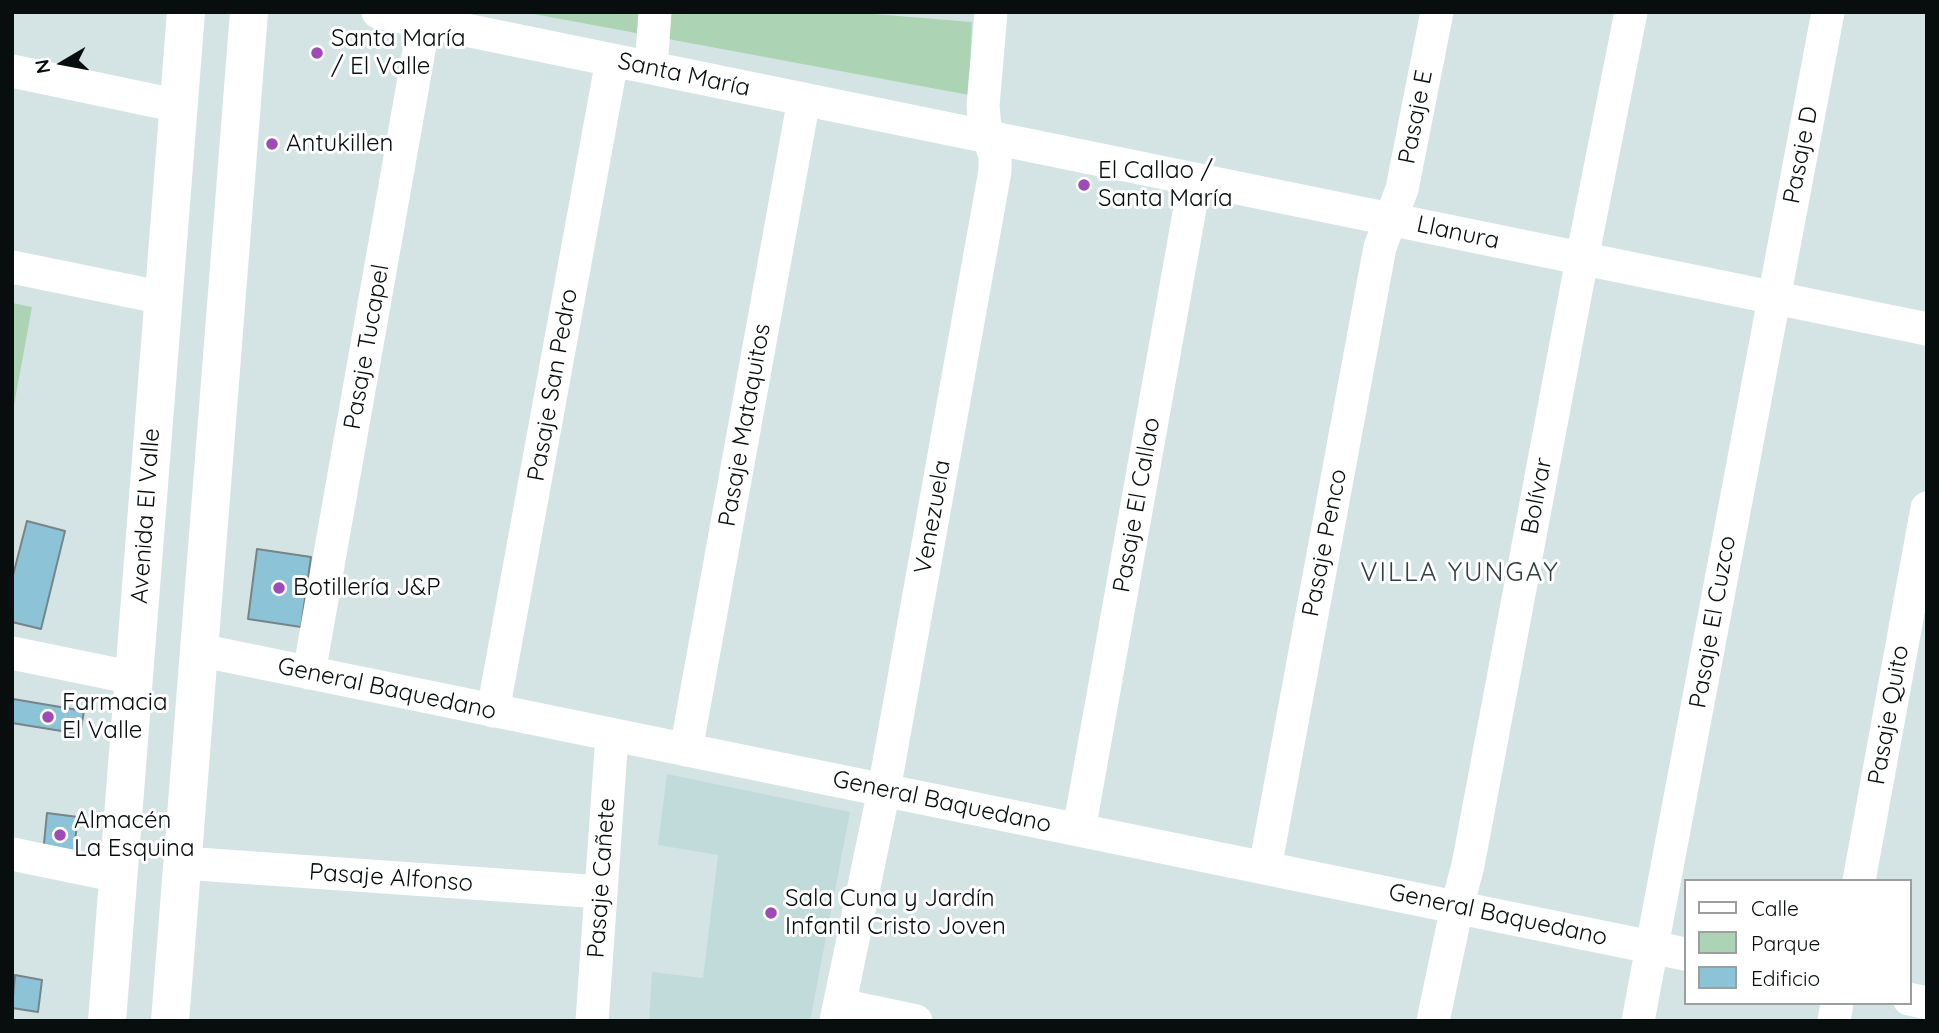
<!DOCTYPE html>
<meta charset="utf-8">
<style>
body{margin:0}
#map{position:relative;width:1939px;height:1033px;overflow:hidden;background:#d4e4e5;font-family:Quicksand,sans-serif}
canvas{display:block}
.frame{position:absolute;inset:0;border:14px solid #080e0e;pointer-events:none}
.legend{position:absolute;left:1684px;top:879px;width:228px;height:126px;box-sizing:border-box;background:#fff;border:2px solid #9c9f9f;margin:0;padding:9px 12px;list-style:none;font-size:21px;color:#080e0e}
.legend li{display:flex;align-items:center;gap:14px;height:35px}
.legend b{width:35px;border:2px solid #9c9f9f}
.north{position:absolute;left:28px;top:28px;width:70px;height:70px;-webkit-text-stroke:5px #fff;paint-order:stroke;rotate:260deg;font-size:19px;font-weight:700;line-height:28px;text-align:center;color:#080e0e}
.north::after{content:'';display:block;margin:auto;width:24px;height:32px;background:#080e0e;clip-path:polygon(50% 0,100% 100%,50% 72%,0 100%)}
</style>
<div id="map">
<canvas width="1939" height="1033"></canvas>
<div class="frame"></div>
<ul class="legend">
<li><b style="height:9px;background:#fff"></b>Calle</li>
<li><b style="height:19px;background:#acd4b4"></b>Parque</li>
<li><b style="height:19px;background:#8dc3d7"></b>Edificio</li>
</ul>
<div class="north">N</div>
</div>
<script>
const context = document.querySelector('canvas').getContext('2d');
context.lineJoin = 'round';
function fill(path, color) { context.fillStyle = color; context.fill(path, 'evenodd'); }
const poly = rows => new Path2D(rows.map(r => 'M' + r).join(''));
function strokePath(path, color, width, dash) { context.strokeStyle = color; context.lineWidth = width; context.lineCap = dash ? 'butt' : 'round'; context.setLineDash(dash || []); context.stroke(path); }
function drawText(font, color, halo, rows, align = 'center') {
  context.font = font + ' Quicksand,sans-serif'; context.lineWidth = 6; context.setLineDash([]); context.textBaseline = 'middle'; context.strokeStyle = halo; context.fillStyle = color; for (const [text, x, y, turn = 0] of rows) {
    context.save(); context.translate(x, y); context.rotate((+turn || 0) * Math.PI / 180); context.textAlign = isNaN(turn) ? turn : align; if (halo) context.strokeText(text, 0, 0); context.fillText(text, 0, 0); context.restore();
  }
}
fill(poly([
 [667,774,850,812,810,1021,649,1021,652,972,703,978,718,855,658,845]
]), '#c1dbdb');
fill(poly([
 [523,12,849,12,972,22,969,95],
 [12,303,32,307,12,416]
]), '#acd4b4');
const building = poly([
 [27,521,65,531,41,629,12,622,12,579,27,521],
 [257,549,311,557,301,627,248,619,257,549],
 [13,699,84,711,80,734,12,723,13,699],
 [47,813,78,817,73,857,43,853,47,813],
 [15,975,42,980,38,1012,12,1008,15,975]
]);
fill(building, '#8dc3d7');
strokePath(building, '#778489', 2);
strokePath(poly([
 [378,12,1927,329],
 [651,68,655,12],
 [12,71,179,106],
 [12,267,164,298],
 [199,650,1685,954],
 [12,653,134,678],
 [309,673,424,22],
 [493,711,612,60],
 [686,750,804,99],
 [1079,830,1195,180],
 [12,854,119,876],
 [182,863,601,892],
 [1265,868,1380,247,1402,189,1437,12],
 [1859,881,1927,508],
 [1909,999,1927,1003],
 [840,1005,916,1021],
 [592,1021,612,735],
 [836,1021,884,790,995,171,995,155,985,128,983,106,991,12],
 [1433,1021,1457,907,1468,865,1582,259,1631,12],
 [1638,1021,1828,12],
 [1834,1021,1837,1003]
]), '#fff', 33);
strokePath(poly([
 [107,1021,186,12],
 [170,1021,249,12]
]), '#fff', 38);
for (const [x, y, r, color] of [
 [317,53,7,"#a04ab7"],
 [272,144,7,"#a04ab7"],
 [1084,185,7,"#a04ab7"],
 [279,588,7,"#a04ab7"],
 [48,717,7,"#a04ab7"],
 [60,835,7,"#a04ab7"],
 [771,913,7,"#a04ab7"]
]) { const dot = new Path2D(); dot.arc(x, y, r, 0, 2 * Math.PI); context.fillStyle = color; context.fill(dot); strokePath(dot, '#fff', 2.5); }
drawText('24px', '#080e0e', '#fff', [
 ["Santa María",331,39],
 ["/ El Valle",331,67],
 ["Antukillen",286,144],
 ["El Callao /",1098,171],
 ["Santa María",1098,199],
 ["Botillería J&P",293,588],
 ["Farmacia",62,703],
 ["El Valle",62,731],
 ["Almacén",74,821],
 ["La Esquina",74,849],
 ["Sala Cuna y Jardín",785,899],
 ["Infantil Cristo Joven",785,927]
], 'left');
drawText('24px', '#080e0e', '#fff', [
 ["Santa María",684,75,12],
 ["Pasaje E",1416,117,-79],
 ["Pasaje D",1801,155,-79],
 ["Llanura",1458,233,12],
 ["Pasaje Tucapel",367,347,-80],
 ["Pasaje San Pedro",553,385,-80],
 ["Pasaje Mataquitos",745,425,-80],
 ["Bolívar",1537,496,-79],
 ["Pasaje El Callao",1137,505,-80],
 ["Avenida El Valle",146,516,-86],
 ["Venezuela",933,517,-80],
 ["Pasaje Penco",1325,543,-79],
 ["Pasaje El Cuzco",1713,622,-80],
 ["General Baquedano",387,689,12],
 ["Pasaje Quito",1889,715,-80],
 ["General Baquedano",942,802,12],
 ["Pasaje Alfonso",391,878,4],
 ["Pasaje Cañete",602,878,-86],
 ["General Baquedano",1498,915,12]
]);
context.letterSpacing = '2px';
drawText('26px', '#334040', '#fff', [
 ["VILLA YUNGAY",1460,573]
]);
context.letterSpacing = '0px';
</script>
